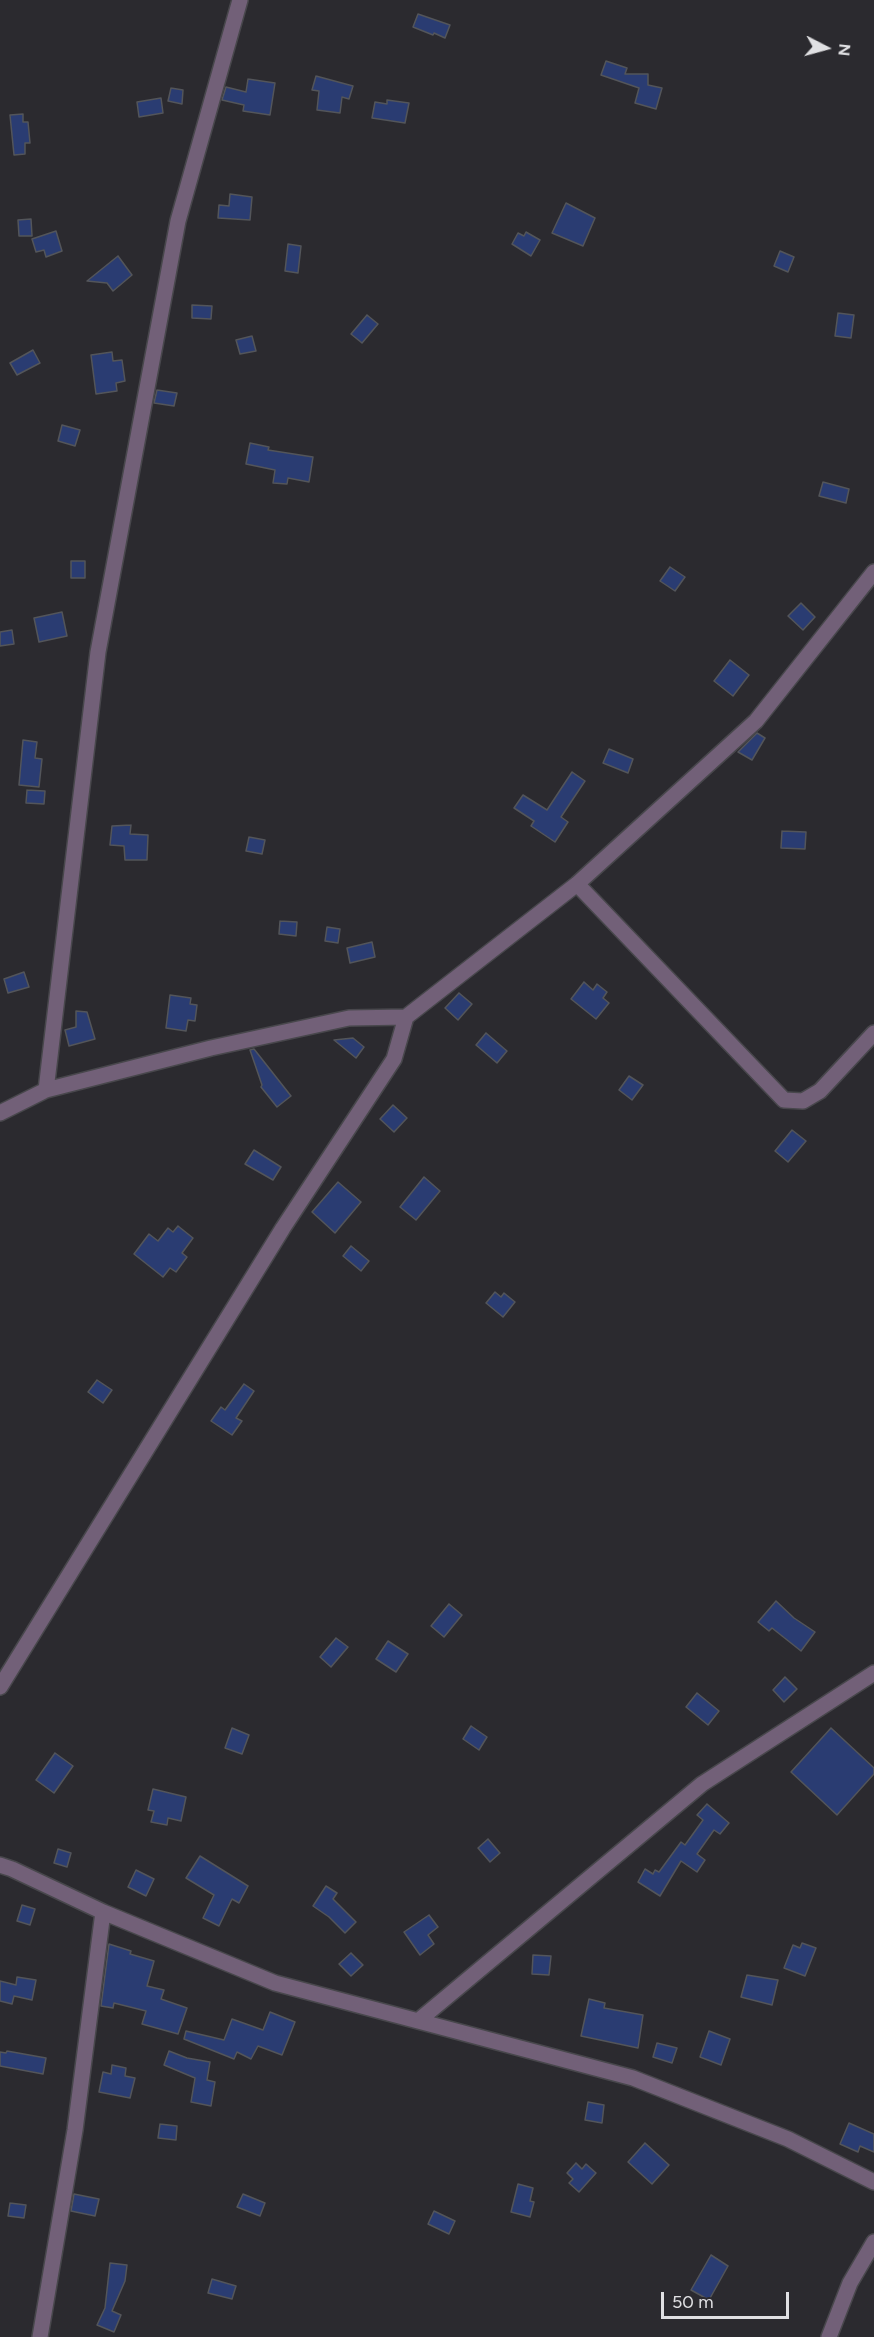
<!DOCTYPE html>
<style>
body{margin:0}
#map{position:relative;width:874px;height:2337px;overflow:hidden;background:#2b2a2f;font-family:Figtree,sans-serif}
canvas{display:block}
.north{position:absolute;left:796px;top:18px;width:60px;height:60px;-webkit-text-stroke:4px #2b2a2f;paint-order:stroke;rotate:96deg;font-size:16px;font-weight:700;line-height:24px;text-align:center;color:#e0e0e3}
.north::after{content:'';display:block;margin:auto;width:21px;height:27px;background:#e0e0e3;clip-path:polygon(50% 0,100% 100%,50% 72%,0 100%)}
.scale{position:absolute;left:661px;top:2292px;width:128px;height:27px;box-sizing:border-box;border:3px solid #e0e0e3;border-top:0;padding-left:8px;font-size:18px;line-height:21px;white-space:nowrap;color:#e0e0e3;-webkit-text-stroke:4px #2b2a2f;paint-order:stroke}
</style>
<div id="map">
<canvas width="874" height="2337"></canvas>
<div class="north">N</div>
<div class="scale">50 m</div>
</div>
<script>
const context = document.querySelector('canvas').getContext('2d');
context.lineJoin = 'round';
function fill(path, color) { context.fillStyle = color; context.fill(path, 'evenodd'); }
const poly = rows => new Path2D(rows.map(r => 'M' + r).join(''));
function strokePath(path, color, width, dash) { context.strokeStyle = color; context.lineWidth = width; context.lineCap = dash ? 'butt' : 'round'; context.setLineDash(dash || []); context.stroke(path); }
const building = poly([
 [418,14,450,25,445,38,434,33,433,35,413,27,418,14],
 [606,61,627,68,625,74,648,74,648,85,662,88,656,109,635,103,639,88,601,75,606,61],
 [316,76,353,86,349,99,342,97,340,113,317,110,319,91,312,90,316,76],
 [248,79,275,83,270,115,243,111,244,105,222,100,226,87,246,92,248,79],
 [171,88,183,90,182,104,168,101,171,88],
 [161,98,163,113,139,117,137,102,161,98],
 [387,100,409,103,405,123,372,118,375,102,387,104,387,100],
 [23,114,23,122,28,122,30,143,25,143,25,154,14,155,10,115,23,114],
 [230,194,252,197,250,220,218,218,219,205,229,206,230,194],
 [566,203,595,218,583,246,552,233,566,203],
 [31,219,32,236,19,236,18,220,31,219],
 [56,231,62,251,46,257,44,250,36,252,32,239,56,231],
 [526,232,540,240,531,256,512,244,518,233,524,236,526,232],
 [288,244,301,246,298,273,285,271,288,244],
 [780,251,794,257,788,272,774,266,780,251],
 [118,256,132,275,113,291,107,283,87,281,118,256],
 [192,305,212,306,211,319,192,318,192,305],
 [838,313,854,315,851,338,835,336,838,313],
 [367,315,378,324,362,343,351,334,367,315],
 [252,336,256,351,240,354,236,340,252,336],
 [33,350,40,363,17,375,10,363,33,350],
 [112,352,113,361,122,360,125,381,116,383,117,391,96,394,91,355,112,352],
 [157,390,177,393,174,406,154,403,157,390],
 [62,425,80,430,75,446,58,441,62,425],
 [250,443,269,447,268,450,313,457,309,482,288,478,287,484,273,483,275,470,246,464,250,443],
 [823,482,849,489,846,503,819,496,823,482],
 [71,561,85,561,85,578,71,578,71,561],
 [670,567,685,577,675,591,660,581,670,567],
 [801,603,815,617,803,630,788,616,801,603],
 [62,612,67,636,39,642,34,618,62,612],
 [12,630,14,644,0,646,0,632,12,630],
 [730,660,749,675,733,696,714,681,730,660],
 [757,733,765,738,752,760,738,752,757,733],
 [23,740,37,742,35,758,42,759,39,787,19,785,23,740],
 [609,749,633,759,628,773,603,763,609,749],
 [572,772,585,781,561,817,568,822,555,842,531,826,534,821,514,808,523,795,547,810,572,772],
 [27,790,45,791,44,804,26,803,27,790],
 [131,825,130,834,148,835,147,860,125,860,124,846,110,845,112,826,131,825],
 [782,831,806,832,805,849,781,848,782,831],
 [249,837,265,840,262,854,246,851,249,837],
 [280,921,297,922,296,936,279,934,280,921],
 [327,927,340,929,338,943,325,941,327,927],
 [372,942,375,957,350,963,347,948,372,942],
 [24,972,29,987,8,993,4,979,24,972],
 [584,982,593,990,597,984,607,992,603,998,609,1003,596,1019,571,999,584,982],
 [459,993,472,1004,458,1020,445,1008,459,993],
 [170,995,191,998,190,1004,197,1005,195,1021,188,1020,186,1031,166,1028,170,995],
 [76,1011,87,1012,95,1039,69,1046,65,1030,76,1027,76,1011],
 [486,1033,507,1051,497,1063,476,1045,486,1033],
 [353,1038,364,1047,356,1058,334,1040,353,1038],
 [254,1049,291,1096,277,1107,261,1087,262,1085,250,1050,254,1049],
 [629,1076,643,1085,632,1100,619,1090,629,1076],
 [393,1105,407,1118,394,1132,380,1119,393,1105],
 [792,1130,806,1141,788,1162,775,1151,792,1130],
 [254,1150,281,1167,273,1180,245,1164,254,1150],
 [424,1177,440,1191,416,1220,400,1207,424,1177],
 [338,1182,361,1202,335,1233,312,1212,338,1182],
 [178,1226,193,1238,182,1253,187,1257,176,1272,170,1268,163,1277,134,1254,149,1234,158,1241,168,1228,173,1232,178,1226],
 [351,1246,369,1261,361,1271,343,1256,351,1246],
 [495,1292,501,1297,504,1293,515,1302,503,1317,486,1303,495,1292],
 [97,1380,112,1390,103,1403,88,1392,97,1380],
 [244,1384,254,1391,236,1418,242,1421,232,1435,211,1421,221,1407,225,1410,244,1384],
 [776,1601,794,1618,815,1632,801,1651,772,1628,769,1631,758,1622,776,1601],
 [449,1604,462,1615,444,1637,431,1626,449,1604],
 [336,1638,348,1647,331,1667,320,1657,336,1638],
 [388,1641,408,1654,396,1672,376,1659,388,1641],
 [785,1677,797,1689,784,1702,773,1690,785,1677],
 [697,1693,719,1711,708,1725,686,1707,697,1693],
 [471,1726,487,1737,479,1750,463,1739,471,1726],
 [232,1728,249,1735,242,1754,225,1748,232,1728],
 [831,1728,874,1768,874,1774,837,1815,791,1772,831,1728],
 [55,1753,73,1766,54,1793,36,1780,55,1753],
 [153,1789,186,1797,181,1821,168,1818,167,1825,151,1822,154,1811,148,1810,153,1789],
 [707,1804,729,1823,720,1834,714,1830,697,1854,705,1860,697,1872,681,1861,660,1896,638,1882,645,1869,653,1874,655,1870,659,1872,681,1842,685,1845,703,1820,697,1815,707,1804],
 [488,1839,500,1853,490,1862,478,1848,488,1839],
 [58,1849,71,1853,67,1867,54,1863,58,1849],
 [200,1856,248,1886,239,1903,232,1899,219,1926,203,1918,214,1895,186,1878,200,1856],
 [136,1870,154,1879,146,1896,128,1887,136,1870],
 [326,1886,337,1893,333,1899,356,1922,345,1933,329,1917,313,1906,326,1886],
 [22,1905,35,1909,30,1925,17,1921,22,1905],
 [429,1915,438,1927,428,1935,434,1944,420,1955,404,1932,429,1915],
 [802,1943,816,1948,805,1976,784,1968,793,1945,800,1948,802,1943],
 [109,1944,131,1951,130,1954,154,1961,147,1986,164,1990,161,1999,187,2008,178,2034,142,2024,146,2011,114,2003,113,2008,101,2006,109,1944],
 [351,1953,363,1965,351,1976,339,1964,351,1953],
 [533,1955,551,1956,549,1975,532,1974,533,1955],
 [747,1975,778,1980,772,2005,741,1997,747,1975],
 [17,1977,36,1980,32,2000,14,1996,12,2004,0,2001,0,1981,16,1985,17,1977],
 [589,1999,605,2003,604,2008,643,2015,638,2048,581,2036,589,1999],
 [270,2012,295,2022,282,2055,258,2046,251,2059,237,2052,234,2059,184,2039,186,2031,224,2040,232,2019,263,2030,270,2012],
 [709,2031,730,2039,721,2065,700,2057,709,2031],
 [657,2043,677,2048,672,2063,653,2057,657,2043],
 [7,2051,46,2058,43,2074,0,2066,0,2052,6,2053,7,2051],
 [169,2051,187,2058,210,2062,207,2080,215,2082,211,2106,191,2102,195,2078,164,2065,169,2051],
 [112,2065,126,2068,125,2076,135,2078,130,2098,99,2092,103,2072,111,2074,112,2065],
 [588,2102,604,2105,602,2123,585,2120,588,2102],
 [849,2123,874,2134,874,2152,860,2146,858,2152,840,2144,849,2123],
 [160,2124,177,2126,176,2140,158,2138,160,2124],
 [645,2143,669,2165,652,2184,628,2162,645,2143],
 [576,2163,582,2169,586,2164,596,2173,579,2192,569,2183,573,2179,567,2173,576,2163],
 [518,2184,533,2188,530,2201,534,2202,530,2217,511,2212,518,2184],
 [74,2194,99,2199,95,2216,71,2211,74,2194],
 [243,2194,265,2203,260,2216,237,2207,243,2194],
 [10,2203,26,2205,24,2218,8,2216,10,2203],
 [434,2211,455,2221,449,2234,428,2224,434,2211],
 [711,2255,728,2266,709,2300,691,2290,711,2255],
 [110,2263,127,2265,125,2281,112,2311,121,2315,114,2332,97,2325,105,2308,110,2263],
 [212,2279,236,2286,232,2299,208,2293,212,2279]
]);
fill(building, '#2a3c72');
strokePath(building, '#53555a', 1.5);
const street = poly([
 [577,884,784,1100,803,1101,820,1091,874,1033],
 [46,1090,98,652,178,221,240,0],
 [0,1113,46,1090,211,1048,349,1018,406,1017],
 [0,1687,283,1228,394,1059,406,1017,577,884,756,721,874,572],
 [0,1865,12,1869,103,1912,275,1983,633,2078,788,2139,874,2182],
 [418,2021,702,1784,874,1673],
 [40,2337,75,2130,103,1912],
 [829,2337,850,2283,874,2242]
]);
strokePath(street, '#48474c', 18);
strokePath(street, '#726078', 15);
</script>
